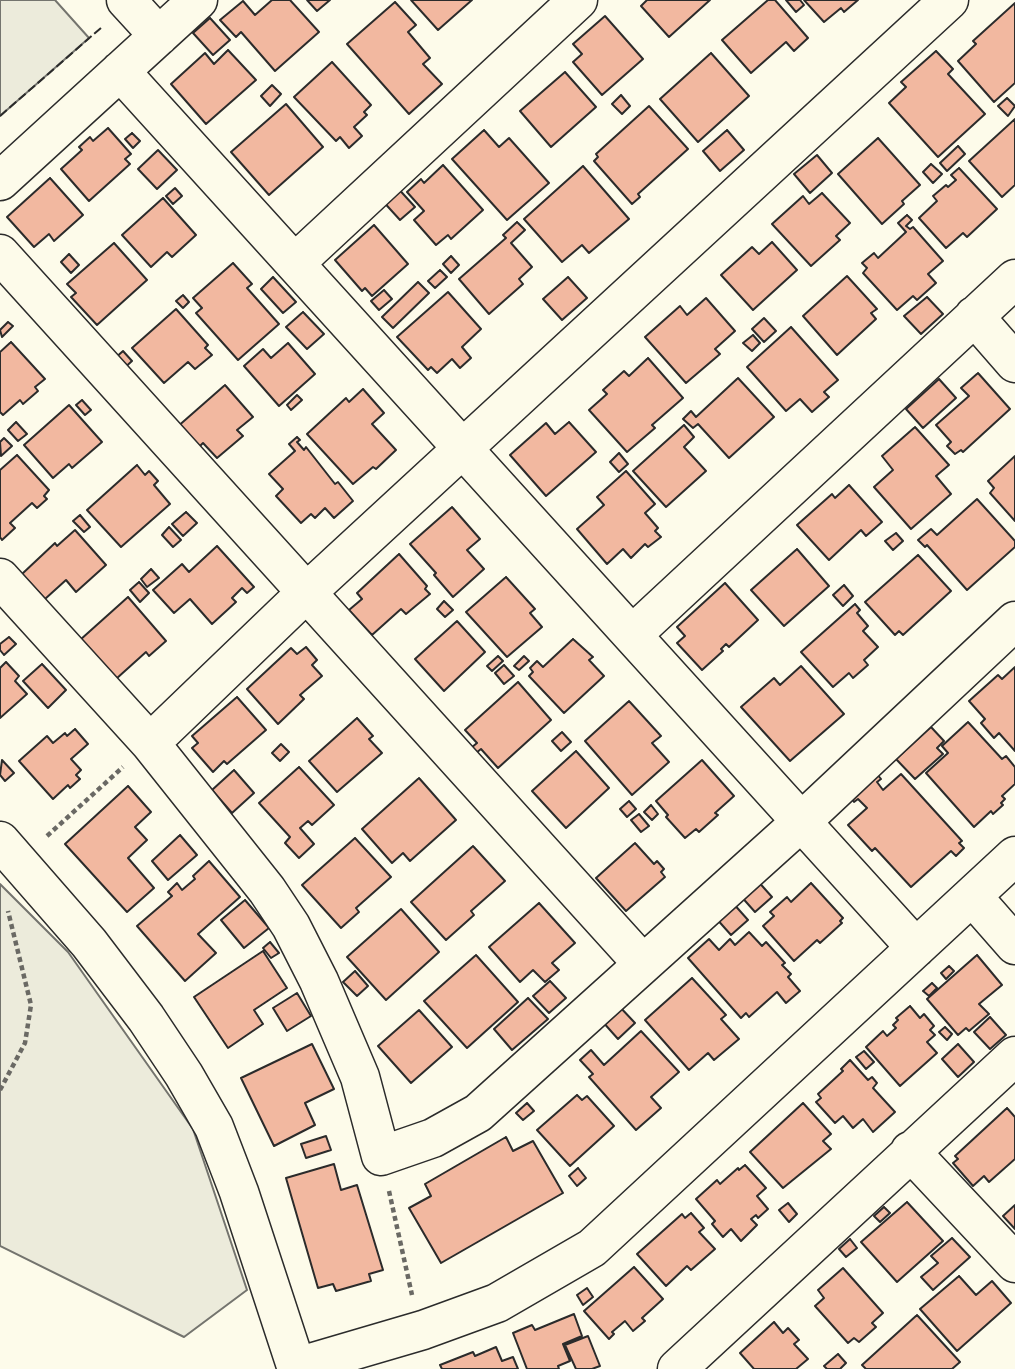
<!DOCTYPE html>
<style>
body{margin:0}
canvas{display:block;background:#fdfbea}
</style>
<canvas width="1015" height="1369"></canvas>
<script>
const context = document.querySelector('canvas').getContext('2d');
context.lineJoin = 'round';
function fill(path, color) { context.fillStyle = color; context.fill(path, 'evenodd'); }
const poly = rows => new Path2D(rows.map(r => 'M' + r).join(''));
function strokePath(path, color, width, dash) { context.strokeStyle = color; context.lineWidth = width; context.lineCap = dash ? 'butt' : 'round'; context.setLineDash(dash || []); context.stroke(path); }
const green = poly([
 [0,0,55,0,89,38,0,116,0,0],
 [0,884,68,952,193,1129,247,1290,184,1337,0,1246,0,884]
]);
fill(green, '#ecebdb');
strokePath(green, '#74746e', 2);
const building = poly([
 [272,0,290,0,319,32,275,71,241,32,236,37,220,20,243,1,255,15,272,0],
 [307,0,330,0,317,11,307,0],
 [411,0,472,0,438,30,411,0],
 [647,0,710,0,669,37,641,6,647,0],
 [768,0,775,0,808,38,794,51,786,42,751,73,722,40,768,0],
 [786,0,800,0,804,5,796,12,786,0],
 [804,0,858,0,844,12,841,8,824,22,804,0],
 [395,2,416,25,408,32,430,58,423,64,442,84,409,114,347,44,395,2],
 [1015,3,1015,83,994,102,958,61,976,44,973,41,1015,3],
 [605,16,643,59,602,95,573,62,582,54,573,44,605,16],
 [210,18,230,40,213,55,193,33,210,18],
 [228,50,256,80,206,124,171,84,205,53,214,64,228,50],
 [936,51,953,69,948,74,985,114,938,157,889,103,906,87,901,82,936,51],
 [711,53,749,96,698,142,660,99,711,53],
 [332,62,371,105,364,112,367,115,354,127,362,136,349,148,340,137,336,141,294,97,332,62],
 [565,72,596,107,551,147,520,111,565,72],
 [272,85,281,94,270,106,261,96,272,85],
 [621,95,630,106,622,114,612,104,621,95],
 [1007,98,1015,106,1008,116,998,106,1007,98],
 [286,104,323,147,269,195,231,152,286,104],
 [649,106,688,149,638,194,640,197,632,204,594,161,598,157,596,154,649,106],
 [1015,119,1015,185,1002,197,969,161,1015,119],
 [108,128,131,154,125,159,130,164,89,201,61,169,82,150,79,147,90,137,93,141,108,128],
 [484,130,499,147,509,138,549,183,507,220,452,159,484,130],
 [727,130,744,150,720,171,703,151,727,130],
 [132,133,140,141,133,148,125,139,132,133],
 [878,138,920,185,902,201,904,204,882,224,838,174,878,138],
 [958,146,965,154,947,171,940,163,958,146],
 [158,150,177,170,157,189,138,169,158,150],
 [817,155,832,173,810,193,794,174,817,155],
 [931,164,942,174,933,183,923,172,931,164],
 [443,165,483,210,451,239,448,235,436,245,414,220,424,211,407,192,421,179,424,183,443,165],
 [583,166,629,219,589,253,582,245,562,262,524,219,583,166],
 [959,168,997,209,967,237,963,233,946,248,919,218,937,201,933,196,946,185,948,187,956,180,951,175,959,168],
 [50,178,83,215,54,241,49,234,34,247,7,217,50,178],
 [395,185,415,207,400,220,380,198,395,185],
 [175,188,182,196,173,204,166,196,175,188],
 [822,193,850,223,836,236,840,240,811,266,772,224,803,196,809,204,822,193],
 [163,198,196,235,172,257,167,252,151,267,122,235,163,198],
 [907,215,912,220,906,226,910,229,913,227,943,261,928,274,936,283,917,300,913,296,897,310,863,273,867,268,862,263,874,253,878,258,906,232,898,223,907,215],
 [517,222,525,230,511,243,532,267,519,279,523,284,489,314,459,279,506,238,503,235,517,222],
 [374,225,408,264,372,296,365,288,362,291,335,260,374,225],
 [772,242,797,270,753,310,721,275,752,247,759,254,772,242],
 [114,243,147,280,97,325,71,297,76,293,67,284,114,243],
 [69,254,79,265,71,273,61,262,69,254],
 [451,256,459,265,451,273,443,264,451,256],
 [233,263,252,284,247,288,279,324,238,360,196,313,202,308,193,298,233,263],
 [440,270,447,277,435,288,428,281,440,270],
 [847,276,877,309,871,313,876,319,837,355,803,316,847,276],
 [273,277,296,302,283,313,261,289,273,277],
 [568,277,587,298,562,320,543,299,568,277],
 [418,282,429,293,393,328,382,317,418,282],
 [384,290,392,299,379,310,371,301,384,290],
 [448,292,481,329,462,347,471,358,460,368,452,359,437,373,431,367,428,370,397,337,448,292],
 [183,295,189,302,183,308,176,301,183,295],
 [927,297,943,314,921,334,904,316,927,297],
 [706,298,735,331,715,349,720,354,686,383,645,337,680,306,687,315,706,298],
 [176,309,208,345,205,348,212,355,195,369,188,362,164,383,132,348,176,309],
 [303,312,324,334,307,349,286,327,303,312],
 [764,318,776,331,764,342,752,329,764,318],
 [8,322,13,326,2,337,0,330,8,322],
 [791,327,838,380,824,392,829,397,812,412,800,399,786,411,747,367,791,327],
 [753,335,760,343,752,351,743,343,753,335],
 [11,342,45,379,35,387,38,391,23,404,20,400,3,415,0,412,0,352,11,342],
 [288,343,315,374,279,406,244,366,263,349,271,358,288,343],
 [123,351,132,361,122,370,113,360,123,351],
 [648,358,683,398,652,425,655,428,627,452,589,410,607,394,603,390,624,371,629,376,648,358],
 [978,373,1010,409,963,452,961,450,955,454,947,446,951,442,936,425,969,396,961,388,978,373],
 [738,378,774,417,729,458,698,424,693,428,683,419,691,411,696,417,738,378],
 [939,379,956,398,923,428,906,409,939,379],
 [225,385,253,417,237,430,243,436,217,458,203,443,196,450,176,428,225,385],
 [363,389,384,413,372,424,396,450,376,469,373,467,353,484,307,434,346,398,349,402,363,389],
 [297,395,302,400,291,410,287,405,297,395],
 [82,400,91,410,85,415,76,405,82,400],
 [69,405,102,442,72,468,69,464,53,478,24,445,69,405],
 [16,422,27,434,18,441,8,430,16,422],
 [569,422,596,452,546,496,510,455,546,423,555,434,569,422],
 [684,425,694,437,684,447,706,471,666,507,633,471,684,425],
 [915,427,949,465,936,476,951,494,911,529,874,487,893,470,882,456,915,427],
 [297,437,300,440,297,442,304,450,306,447,335,484,338,482,353,501,334,518,325,508,315,518,311,514,301,523,276,496,283,489,269,474,295,451,289,444,297,437],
 [4,438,12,446,1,456,0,442,4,438],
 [619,453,628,464,619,472,610,462,619,453],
 [17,455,49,490,44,496,47,499,37,508,32,503,10,523,15,528,2,540,0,537,0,470,17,455],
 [1015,456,1015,521,990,493,994,488,988,481,1015,456],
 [137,465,145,475,149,471,158,481,154,485,170,504,121,547,87,510,137,465],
 [626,471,655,504,645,513,658,528,655,531,661,537,648,547,645,544,631,558,623,549,607,564,577,529,604,505,597,497,626,471],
 [849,485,882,522,866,536,861,530,829,560,797,525,832,494,835,498,849,485],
 [977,499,1015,541,1015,547,967,590,927,545,925,547,918,540,931,529,937,535,977,499],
 [452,507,480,539,467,550,484,569,453,597,434,575,436,573,410,544,452,507],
 [186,512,197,523,183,536,172,524,186,512],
 [80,515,90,527,84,532,73,521,80,515],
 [169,527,181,540,173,547,162,535,169,527],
 [75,530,106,565,76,592,66,580,45,599,22,574,55,543,57,546,75,530],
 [896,533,903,541,893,550,885,541,896,533],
 [217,546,254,587,247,593,242,588,232,598,236,602,212,624,190,599,174,613,153,590,182,564,189,572,217,546],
 [797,549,829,586,784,626,751,590,797,549],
 [399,554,427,586,425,589,430,594,406,614,401,609,372,635,349,610,362,599,357,593,399,554],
 [918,555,951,591,903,635,899,631,895,635,865,602,918,555],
 [151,569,159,578,147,587,141,579,151,569],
 [506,577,535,609,530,613,542,627,507,657,466,612,506,577],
 [139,582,149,593,140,602,130,590,139,582],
 [725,583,758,620,729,647,726,644,721,649,723,651,702,670,677,643,685,636,677,627,725,583],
 [844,585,853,596,843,606,833,595,844,585],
 [128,597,166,641,149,656,146,652,116,679,80,640,128,597],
 [444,601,453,610,445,617,437,609,444,601],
 [855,604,860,610,857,613,868,626,863,631,878,647,864,660,868,665,853,678,849,673,833,687,801,652,855,604],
 [457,621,485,652,444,691,415,659,457,621],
 [9,637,16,644,4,655,0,650,0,644,9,637],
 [573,639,593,657,589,660,604,676,564,713,529,676,533,672,530,668,537,661,543,667,573,639],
 [306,647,317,660,312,665,322,676,300,695,304,699,278,724,247,689,291,648,297,654,306,647],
 [498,656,503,661,492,671,487,666,498,656],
 [524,656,529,661,519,670,514,666,524,656],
 [6,662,19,676,15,681,27,694,0,718,0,668,6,662],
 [42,664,66,690,48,708,23,681,42,664],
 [504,665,514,676,504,684,495,673,504,665],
 [801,666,844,714,790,761,741,707,774,678,780,685,801,666],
 [1015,667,1015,751,999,733,994,738,981,723,985,719,969,701,998,675,1002,679,1015,667],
 [518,682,551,720,498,768,481,749,476,753,471,748,477,743,465,730,518,682],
 [237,697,266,730,227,764,224,761,213,772,192,748,198,743,192,736,237,697],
 [629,701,661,736,652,743,669,762,632,795,585,741,629,701],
 [357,718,373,736,369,739,382,753,337,792,309,761,357,718],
 [968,722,1002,759,1006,756,1015,767,1015,784,1002,796,1005,799,1001,803,1003,805,993,814,991,811,974,827,926,773,948,753,942,746,968,722],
 [931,727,944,741,937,748,943,754,915,779,896,759,931,727],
 [75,729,88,744,71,759,81,770,76,775,80,779,70,788,68,785,53,799,19,761,47,736,53,743,65,733,67,736,75,729],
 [562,732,571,742,561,751,552,741,562,732],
 [281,744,289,752,280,761,272,753,281,744],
 [576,751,609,788,566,828,532,791,576,751],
 [2,760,14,773,5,781,0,775,2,760],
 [702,760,734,796,715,813,718,815,699,832,696,829,685,838,666,817,668,815,656,801,702,760],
 [299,767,334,805,312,825,308,821,300,828,314,844,299,858,285,843,290,837,259,803,299,767],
 [234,770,254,793,232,813,212,790,234,770],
 [877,774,881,779,877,782,883,790,901,774,962,841,959,843,964,848,956,856,951,851,911,887,875,848,872,851,848,825,867,808,858,799,854,802,851,798,877,774],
 [419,778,456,820,410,861,403,853,392,863,362,829,419,778],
 [128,786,151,812,135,827,147,840,128,858,154,888,127,912,65,844,128,786],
 [629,801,636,809,627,817,620,809,629,801],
 [651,805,658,814,652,820,644,812,651,805],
 [639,814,649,826,641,832,631,820,639,814],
 [180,835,197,855,168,880,152,861,180,835],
 [355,838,391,877,356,908,359,912,341,928,302,885,355,838],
 [635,843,654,864,657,861,664,869,661,872,665,877,626,911,596,878,635,843],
 [473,846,505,881,471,911,474,915,446,940,411,902,473,846],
 [209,861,240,897,198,934,216,953,185,981,137,926,172,896,168,892,177,883,182,890,195,879,193,876,209,861],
 [756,879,772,897,755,912,739,894,756,879],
 [811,883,843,918,840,921,842,923,820,943,817,940,794,961,763,926,774,916,770,912,787,897,791,902,811,883],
 [245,900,269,928,244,948,221,920,245,900],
 [732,902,748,920,731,935,715,917,732,902],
 [539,903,575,943,552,963,559,970,545,982,533,970,520,982,489,947,539,903],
 [401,909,439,952,386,1000,347,957,401,909],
 [749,932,762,946,766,942,785,963,782,965,791,974,788,977,800,991,786,1003,777,992,749,1017,746,1013,741,1018,688,958,709,939,719,950,730,939,735,945,749,932],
 [270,942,279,953,271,958,263,948,270,942],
 [263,951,287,988,254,1010,263,1024,228,1048,194,997,263,951],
 [476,955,518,1002,467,1048,424,1001,476,955],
 [977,955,1002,985,979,1004,989,1014,969,1031,966,1028,958,1035,927,999,977,955],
 [949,966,954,971,946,979,941,973,949,966],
 [355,971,368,986,357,996,343,982,355,971],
 [692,978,726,1015,721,1019,739,1039,714,1060,708,1053,689,1070,645,1020,692,978],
 [550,981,566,998,549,1013,533,996,550,981],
 [932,983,937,988,929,996,923,991,932,983],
 [297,993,311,1016,287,1031,273,1008,297,993],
 [528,998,548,1019,512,1050,494,1029,528,998],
 [619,1006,635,1023,618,1039,602,1021,619,1006],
 [910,1006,920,1018,924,1014,934,1026,930,1030,935,1035,927,1042,937,1053,900,1086,866,1047,883,1031,887,1036,896,1028,893,1025,898,1020,896,1018,910,1006],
 [419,1010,452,1047,411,1083,378,1046,419,1010],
 [990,1017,1006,1035,990,1049,974,1032,990,1017],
 [945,1027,952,1034,947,1040,939,1032,945,1027],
 [641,1031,679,1072,651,1097,661,1108,636,1130,589,1077,593,1074,580,1060,591,1050,604,1065,641,1031],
 [312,1044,334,1089,305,1103,315,1125,274,1146,241,1078,312,1044],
 [958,1044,974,1062,958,1077,942,1059,958,1044],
 [864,1051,874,1062,866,1069,856,1057,864,1051],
 [850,1060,868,1080,872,1077,877,1083,873,1088,895,1112,873,1132,863,1119,853,1128,843,1116,835,1123,816,1102,821,1098,818,1094,843,1071,841,1069,850,1060],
 [577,1095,582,1100,587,1096,614,1126,570,1166,537,1130,577,1095],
 [527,1103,534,1111,523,1120,516,1113,527,1103],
 [803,1103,831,1134,823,1141,831,1149,783,1188,750,1152,803,1103],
 [1007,1108,1015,1117,1015,1159,989,1182,984,1176,973,1186,953,1163,958,1159,955,1156,1007,1108],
 [326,1136,331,1150,306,1158,301,1144,326,1136],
 [506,1137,513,1151,533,1141,563,1193,441,1263,409,1208,431,1196,425,1184,506,1137],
 [334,1164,341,1190,357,1185,383,1270,369,1274,371,1281,336,1291,333,1284,318,1288,286,1178,334,1164],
 [745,1165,766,1188,757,1196,768,1209,758,1218,756,1215,751,1219,757,1225,741,1241,731,1229,723,1237,712,1224,715,1221,696,1199,717,1180,720,1184,738,1168,739,1170,745,1165],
 [578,1168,586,1178,577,1186,569,1176,578,1168],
 [907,1202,943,1241,897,1282,861,1242,907,1202],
 [788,1203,797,1214,789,1222,779,1210,788,1203],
 [1015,1205,1015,1229,1003,1216,1015,1205],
 [884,1207,890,1213,880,1222,874,1216,884,1207],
 [691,1213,704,1228,699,1232,715,1249,691,1270,687,1266,666,1286,637,1254,682,1214,685,1218,691,1213],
 [952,1238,970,1257,933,1290,921,1277,938,1263,931,1256,952,1238],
 [850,1239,857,1248,846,1257,839,1249,850,1239],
 [634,1267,663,1299,642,1318,645,1321,633,1331,625,1321,612,1332,614,1334,609,1339,584,1311,634,1267],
 [843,1268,883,1313,872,1323,876,1327,859,1342,854,1338,848,1343,815,1306,824,1298,818,1290,843,1268],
 [959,1276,976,1295,992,1281,1011,1303,957,1351,920,1309,959,1276],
 [587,1288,593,1297,583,1305,577,1295,587,1288],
 [574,1314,582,1336,563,1344,570,1361,558,1366,559,1369,527,1369,513,1333,532,1325,535,1330,574,1314],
 [917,1315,960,1362,952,1369,866,1369,862,1365,917,1315],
 [774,1322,783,1333,788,1328,799,1340,794,1344,808,1359,796,1369,754,1369,740,1353,774,1322],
 [588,1336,600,1366,592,1369,576,1369,565,1345,588,1336],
 [496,1347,502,1361,513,1357,518,1369,442,1369,440,1365,473,1352,475,1356,496,1347],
 [838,1354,846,1363,840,1369,827,1369,824,1366,838,1354]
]);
fill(building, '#f2b8a0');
strokePath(building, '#2b2b2b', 2);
const minor = poly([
 [126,0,159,36],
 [120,71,916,948],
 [0,181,198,0],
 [0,254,643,964],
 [295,263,578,0],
 [974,316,1015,363],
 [0,578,150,743,267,890,291,926,319,981,360,1077,381,1156,433,1138,478,1113,801,822,1015,621],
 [632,635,1015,279],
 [150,743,307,592,949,0],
 [0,841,89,943,146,1018,184,1075,214,1127,239,1192,297,1369],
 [972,896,1015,945],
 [910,1151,1015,1263],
 [297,1367,423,1330,497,1303,592,1248,1015,856],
 [677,1369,1015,1056]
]);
strokePath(minor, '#2b2b2b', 41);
strokePath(poly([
 [47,836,123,767],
 [0,1090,25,1043,31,1005,8,911],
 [389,1191,412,1295]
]), '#6a6964', 4.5, [5, 3.5]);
strokePath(minor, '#fdfbea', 38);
strokePath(poly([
 [0,116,102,27]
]), '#2b2b2b', 2, [9, 3.5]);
</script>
